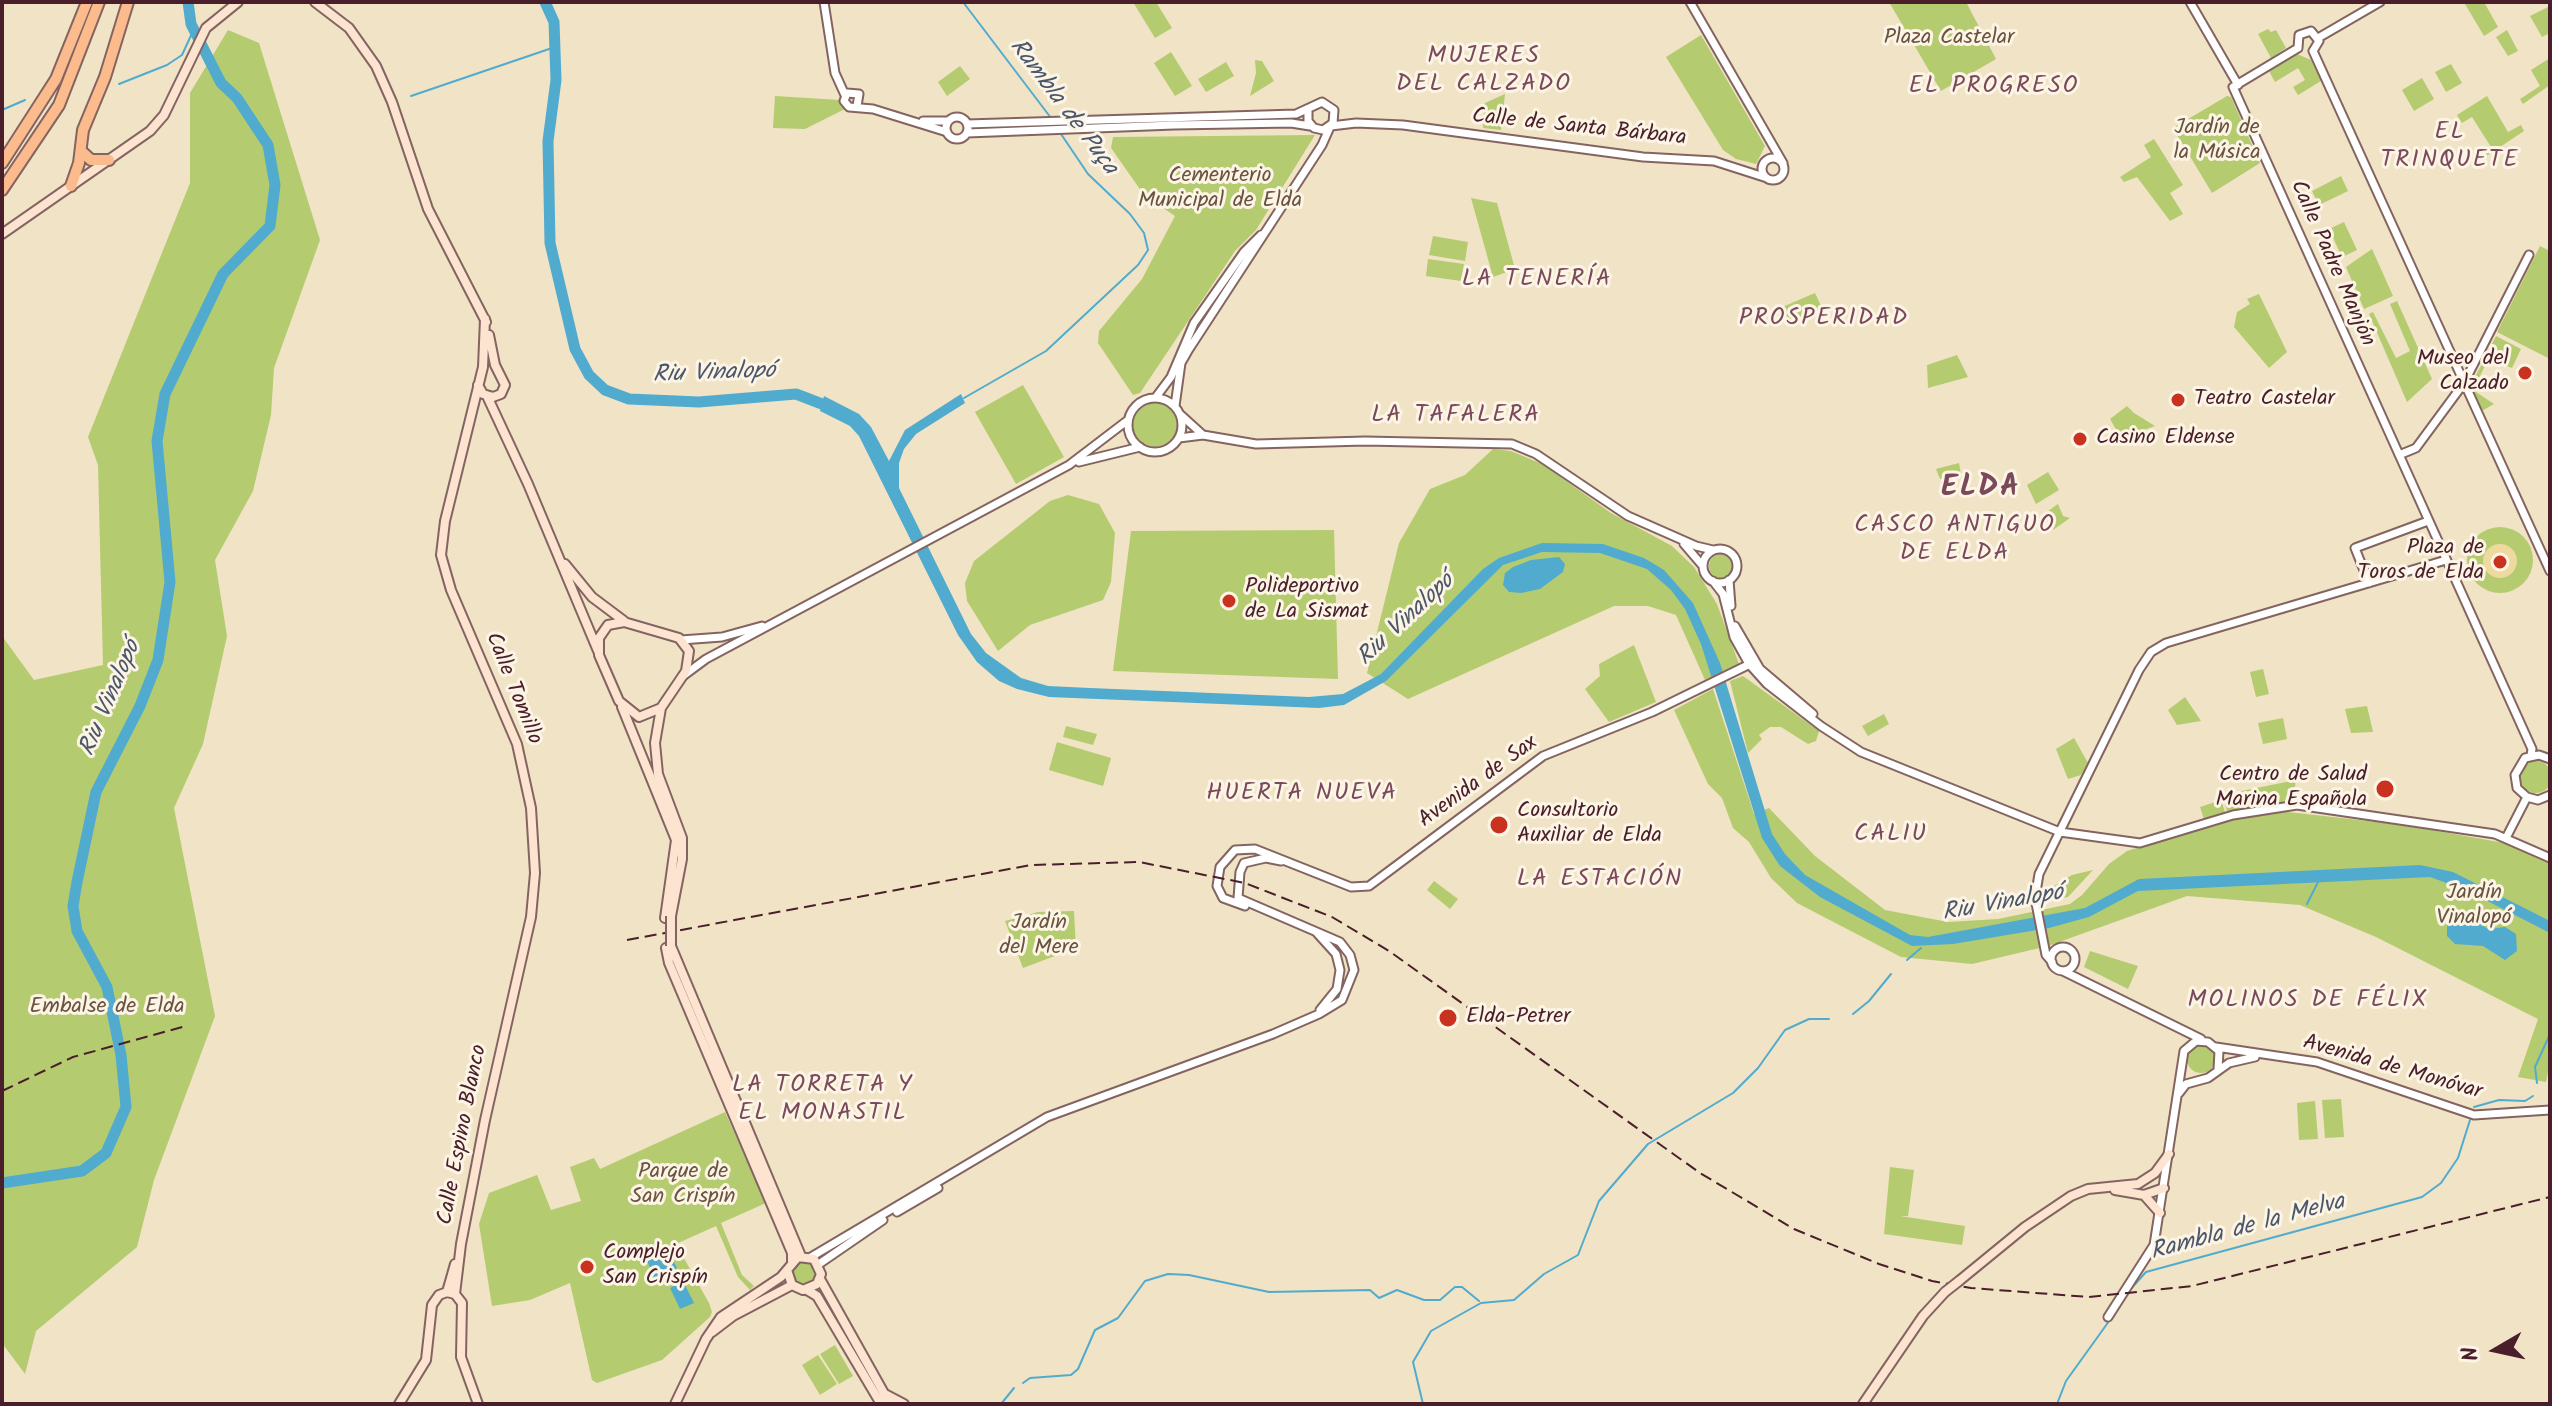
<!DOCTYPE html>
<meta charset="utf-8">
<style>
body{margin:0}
#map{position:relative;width:2552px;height:1406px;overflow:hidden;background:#f1e3c5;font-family:Kalam,sans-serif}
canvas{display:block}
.frame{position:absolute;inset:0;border:4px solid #4a1f2b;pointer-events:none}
.north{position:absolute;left:2456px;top:1310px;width:80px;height:80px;-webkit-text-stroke:6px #fcf5e5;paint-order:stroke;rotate:261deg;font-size:22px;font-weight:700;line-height:32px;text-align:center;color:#4a1f2b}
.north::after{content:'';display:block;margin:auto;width:28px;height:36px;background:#4a1f2b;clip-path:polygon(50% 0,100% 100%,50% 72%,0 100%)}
</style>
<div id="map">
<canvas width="2552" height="1406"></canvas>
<div class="frame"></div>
<div class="north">N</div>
</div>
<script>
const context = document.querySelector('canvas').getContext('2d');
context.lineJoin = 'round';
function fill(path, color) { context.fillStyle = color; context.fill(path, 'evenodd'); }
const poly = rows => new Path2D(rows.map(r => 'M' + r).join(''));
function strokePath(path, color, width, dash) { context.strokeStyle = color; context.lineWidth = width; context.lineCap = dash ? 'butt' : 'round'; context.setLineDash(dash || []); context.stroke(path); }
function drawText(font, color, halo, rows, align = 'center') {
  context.font = font + ' Kalam,sans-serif'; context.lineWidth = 6; context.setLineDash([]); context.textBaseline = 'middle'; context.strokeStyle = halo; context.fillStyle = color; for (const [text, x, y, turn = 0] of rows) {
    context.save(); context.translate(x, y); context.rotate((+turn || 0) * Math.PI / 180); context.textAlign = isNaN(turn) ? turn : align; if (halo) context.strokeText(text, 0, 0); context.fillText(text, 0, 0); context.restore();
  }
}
fill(poly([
 [1133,2,1156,2,1172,28,1155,38],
 [1889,2,1966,2,1996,59,1941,91],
 [2469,2,2484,2,2498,27,2484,36,2465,4],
 [2548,7,2550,33,2542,37,2530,16],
 [2268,29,2271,32,2276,30,2286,48,2271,58,2258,34],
 [228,30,259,43,320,240,274,368,271,415,253,491,215,560,227,636,203,744,174,808,215,1016,154,1180,137,1247,36,1331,25,1374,2,1343,2,636,34,680,103,665,98,465,88,437,190,183,190,93],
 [2507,30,2518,51,2508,56,2496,37],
 [1701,35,1765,146,1756,164,1736,159,1723,150,1666,57],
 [1171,52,1192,86,1175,96,1154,63],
 [2297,54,2311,60,2321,81,2298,95,2293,87,2305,80,2298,68,2275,82,2269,71],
 [2550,58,2550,85,2523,104,2520,99,2540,86,2531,70],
 [1255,60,1262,61,1274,81,1250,96,1256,73],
 [1226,62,1234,76,1206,92,1198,79],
 [2451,64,2462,83,2446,92,2435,72],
 [960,66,970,79,947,96,938,82],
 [2422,78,2434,99,2414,111,2402,90],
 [1505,94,1501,130,1483,128,1485,103],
 [775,96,840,100,845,109,805,129,773,128],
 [2227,96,2231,97,2260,163,2212,193,2173,128],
 [2487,96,2508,132,2521,125,2524,131,2482,159,2480,155,2491,147,2472,117,2462,123,2457,115],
 [1315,135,1256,230,1235,251,1140,393,1133,395,1098,343,1099,331,1142,279,1175,216,1144,195,1111,148,1113,137],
 [2154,139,2183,185,2170,193,2183,214,2170,221,2137,177,2124,182,2120,177,2151,157,2144,145],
 [2341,176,2348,191,2319,205,2312,191],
 [1471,198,1497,203,1515,269,1493,277],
 [2344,222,2357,250,2342,257,2329,229],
 [1433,236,1468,242,1465,261,1429,255],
 [2540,246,2550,251,2550,359,2497,332],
 [2372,249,2393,296,2364,309,2346,267],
 [1428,259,1464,264,1461,281,1426,276],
 [1815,293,1822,308,1786,323,1780,308],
 [2259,294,2287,352,2269,368,2234,327,2237,312,2250,304,2247,299],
 [2397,301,2432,379,2407,402,2369,314,2373,312,2396,358,2410,351,2390,304],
 [2496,336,2521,349,2512,368,2485,358],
 [1957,355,1968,377,1928,388,1927,365],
 [2483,362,2486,364,2473,390,2494,404,2480,412,2469,388],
 [1023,385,1064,457,1016,484,975,412],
 '1133 425a22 22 0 1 1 44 0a22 22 0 1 1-44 0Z',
 [2127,406,2134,413,2155,426,2121,438,2110,419],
 [1493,449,1511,451,1542,464,1611,513,1672,546,1694,567,1717,604,1739,664,1705,680,1676,615,1648,606,1614,606,1408,699,1367,673,1399,543,1430,489,1465,475],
 [1959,463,1962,480,1958,474,1940,479,1936,469],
 [2048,472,2059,490,2036,504,2027,485],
 [1068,495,1099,504,1115,533,1111,582,1103,600,1030,625,998,651,967,601,965,583,974,561,1050,501],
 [2058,504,2063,516,2070,518,2053,530,2044,514],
 '2467 560a33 33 0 1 1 66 0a33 33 0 1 1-66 0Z',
 [1334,530,1338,679,1113,671,1131,531],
 '1709 566a12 12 0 1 1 24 0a12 12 0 1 1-24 0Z',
 [1634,645,1656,702,1609,722,1585,689,1600,676,1599,664],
 [2263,669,2269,694,2256,697,2250,672],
 [1743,676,1819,731,1816,741,1808,744,1781,727,1770,727,1759,735,1762,739,1748,753,1730,681],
 [1713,689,1754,814,1769,808,1815,856,1885,910,1948,922,1998,919,2070,904,2082,895,2109,864,2127,851,2234,818,2279,811,2404,825,2510,844,2550,863,2550,1062,2546,1082,2518,1077,2538,1019,2376,937,2300,905,2187,896,2048,946,1972,964,1901,957,1797,903,1771,878,1749,842,1733,828,1722,798,1708,784,1674,710],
 [2185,697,2201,721,2177,725,2168,710],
 [2367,706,2373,732,2351,733,2345,709],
 [1884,714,1889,724,1868,736,1862,726],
 [2283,718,2287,739,2263,744,2258,723],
 [1066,726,1097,734,1093,745,1063,737],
 [2074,738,2088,763,2081,775,2068,779,2056,749],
 [1057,742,1111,758,1103,786,1049,770],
 '2520 777a16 16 0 1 1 32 0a16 16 0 1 1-32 0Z',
 [2296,780,2293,800,2227,811,2222,795],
 [2221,800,2225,812,2204,819,2200,807],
 [2093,870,2068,897,2043,901,2041,894,2072,875],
 [1434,881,1458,899,1450,909,1427,890],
 [1074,911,1076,948,1023,968,1005,921,1038,912],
 [2090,951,2138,966,2128,989,2084,967],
 '2187 1059a14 14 0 1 1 28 0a14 14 0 1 1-28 0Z',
 [2341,1099,2344,1137,2325,1138,2322,1100],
 [2315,1101,2318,1139,2299,1140,2297,1103],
 [725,1112,766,1203,721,1223,742,1275,754,1286,750,1290,738,1277,716,1226,676,1244,709,1303,712,1312,710,1317,662,1360,597,1383,592,1380,570,1283,530,1300,492,1306,479,1224,489,1193,537,1175,551,1210,581,1201,570,1167,594,1158,600,1169],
 [1890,1167,1914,1170,1908,1216,1900,1216,1965,1226,1962,1245,1884,1234],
 '792 1273a12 12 0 1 1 24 0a12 12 0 1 1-24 0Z',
 [835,1345,853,1376,839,1384,820,1354],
 [818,1355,837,1384,820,1395,802,1365]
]), '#b5cb70');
fill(poly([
 '2483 561a17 17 0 1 1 34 0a17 17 0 1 1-34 0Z'
]), '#eeda9e');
fill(poly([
 [961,394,965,403,916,434,904,449,899,463,899,488,971,634,986,653,1021,678,1048,686,1090,688,1309,697,1343,694,1381,674,1483,569,1499,558,1542,543,1603,544,1644,558,1664,570,1693,603,1720,663,1772,834,1785,854,1805,875,1910,935,1928,937,2085,908,2139,879,2420,865,2453,872,2550,921,2550,933,2466,890,2430,877,2138,891,2089,917,2049,928,1953,944,1912,946,1820,897,1780,866,1762,838,1701,644,1685,609,1671,590,1647,569,1600,553,1542,552,1503,565,1386,681,1344,705,1319,708,1049,697,1017,689,999,681,977,662,958,635,859,436,850,426,820,411,824,396,859,414,871,427,889,461,905,430],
 [1559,557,1565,564,1563,572,1540,589,1521,593,1509,592,1503,585,1505,573,1513,567,1531,560],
 [2462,912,2488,929,2505,927,2516,934,2517,951,2505,960,2483,946,2455,944,2447,936,2447,921,2454,914],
 [668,1250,677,1268,655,1279,647,1261],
 [683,1281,694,1303,680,1309,670,1288]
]), '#51abce');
strokePath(poly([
 [963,2,1051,118],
 [119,84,167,65,182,55,194,29],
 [411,96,555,47],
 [2,110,25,100],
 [964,398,1046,351,1138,265,1148,250,1144,233,1130,214,1088,174,1061,134],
 [2307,904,2319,880],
 [1907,960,1921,948],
 [1853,1014,1869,1001,1891,974],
 [2537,1083,2535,1067,2550,1034],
 [2474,1107,2499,1100,2525,1101,2533,1096],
 [2128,1292,2146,1272,2422,1197,2441,1183,2458,1158,2470,1120],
 [1023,1383,1030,1378,1071,1375,1078,1369,1095,1330,1118,1318,1145,1281,1168,1274,1189,1275,1269,1292,1370,1290,1379,1298,1397,1290,1424,1300,1440,1300,1455,1287,1462,1287,1479,1301],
 [1001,1404,1014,1388],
 [1423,1404,1413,1362,1431,1331,1481,1303,1514,1300,1544,1274,1578,1255,1599,1201,1648,1144,1733,1093,1758,1068,1785,1030,1809,1019,1829,1019],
 [2057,1404,2066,1381,2112,1317]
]), '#51abce', 2);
strokePath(poly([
 [545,2,554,22,556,80,548,141,550,243,575,349,589,375,605,390,629,399,699,402,796,394,835,409],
 [2,1183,82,1171,106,1153,126,1107,121,1055,107,987,77,931,73,906,77,882,96,792,140,706,158,660,170,582,157,441,165,394,223,274,270,226,275,185,268,145,237,98,221,83,191,24,188,2]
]), '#51abce', 11);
const tertiary = poly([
 [824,2,835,73,845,95],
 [1690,2,1783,163],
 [2190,2,2238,85],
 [2318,38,2380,2],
 [2298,48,2233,87,2532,749,2531,755],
 [2298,48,2299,35,2311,31,2319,41,2313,51],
 [2313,51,2550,571],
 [857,106,859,94,847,93,844,101,849,107,873,109,947,132],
 '946 128a11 11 0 1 1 22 0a11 11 0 1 1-22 0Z',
 [923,121,948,121],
 [967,124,1296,114,1322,102,1334,110,1333,123,1323,130,1314,128,1308,121,1308,110],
 [1331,126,1356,123,1403,125,1643,157,1714,161,1767,178],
 [967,133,1174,125,1291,123,1310,126],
 '1762 169a11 11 0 1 1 22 0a11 11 0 1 1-22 0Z',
 [1156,397,1171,377,1194,323,1244,252,1261,235],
 '1128 425a27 27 0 1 1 54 0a27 27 0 1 1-54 0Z',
 [1175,406,1181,363,1189,349,1322,145,1330,127],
 [1181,415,1203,435],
 [1179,438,1203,435,1256,444,1365,441,1512,444,1536,454,1628,516,1696,546,1713,550],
 [2399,455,2416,448,2464,383,2529,255],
 [1079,462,1140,447],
 [1684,544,1702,565],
 '1703 566a17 17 0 1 1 34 0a17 17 0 1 1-34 0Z',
 [1729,580,1731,606],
 [1713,581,1723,594,1734,637,1749,664,1767,684,1821,726,1861,752,2060,832,2140,843,2233,815,2297,805,2495,834,2550,858],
 [2369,583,2355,548,2428,521],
 [1735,626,1760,669,1813,714],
 [681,640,722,637,762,626],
 [683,676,706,659,1069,465,1128,420],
 [2550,759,2539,755,2525,758,2515,775,2517,788,2527,797,2538,800,2550,795],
 [2507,836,2527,797],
 [1245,906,1223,898,1217,886,1220,867,1235,850,1255,849,1351,887,1369,886,1543,756,1652,712,1754,662],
 [1317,933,1336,954,1340,970,1337,989,1320,1010],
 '2051 959a12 12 0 1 1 24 0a12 12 0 1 1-24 0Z',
 [2052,962,2046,955,2035,898,2039,874,2139,670,2151,652,2166,643,2446,560],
 [2063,971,2201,1039],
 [2216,1047,2317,1062,2474,1115,2550,1110],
 [2179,1093,2186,1084,2208,1078,2229,1063,2255,1057],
 [897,1212,938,1188],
 [811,1257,1047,1117,1273,1034,1319,1014,1342,1000,1354,970,1350,955,1340,942,1238,898,1240,872,1244,863,1266,858,1281,861],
 [819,1264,883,1220],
 [2108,1317,2154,1245,2184,1051,2196,1041,2208,1042,2219,1051,2218,1069]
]);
const secondary = poly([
 [315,2,349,28,376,66,392,102,428,209,486,322],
 [2,234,150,131,164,115,206,28,238,2],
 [478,385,483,394,493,397,501,394,505,385,495,365,489,335],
 [487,396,528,484,598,651],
 [565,564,592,597,624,621],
 [622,707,676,840,665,918],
 [661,708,639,717,619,701,599,655,599,638,608,625,624,622,679,638,689,651,686,671,661,708,655,743,658,774,682,838,682,859,671,916],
 [671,946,801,1256],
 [666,948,669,963,792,1253,792,1261],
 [2115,1190,2144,1195,2164,1188],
 [2144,1195,2160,1213],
 [820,1279,890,1404],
 [1959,1281,2025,1227,2071,1196,2088,1189,2138,1184,2155,1173,2169,1154],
 [807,1290,817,1296,881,1404],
 [447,1292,455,1264],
 [455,1294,461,1244,485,1120,531,917,535,873,531,808,517,744,451,590,441,555,445,521,483,367,485,319],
 [712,1332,733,1316,792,1285],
 [885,1394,904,1404],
 [399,1404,426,1360,432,1305,439,1295,447,1292,455,1294,462,1303,461,1357,478,1404],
 [675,1404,706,1339,721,1317,781,1277,798,1257,814,1259,821,1274,817,1284,803,1290,792,1285,787,1270],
 [1863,1404,1923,1316,1945,1292]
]);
const motorway = poly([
 [81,151,91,160,109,160],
 [2,163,56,79,87,2],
 [71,186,79,163,83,130,105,77,128,2],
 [2,190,59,105,99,2]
]);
strokePath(tertiary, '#846461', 11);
strokePath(secondary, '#846461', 12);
strokePath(motorway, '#846461', 14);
strokePath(tertiary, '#fff', 7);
strokePath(secondary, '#fde4d1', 8);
strokePath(motorway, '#fbbb8c', 10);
strokePath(poly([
 [627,940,1031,865,1139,862,1245,883,1332,917,1389,951,1700,1173,1794,1229,1879,1264,1932,1281,1971,1288,2089,1297,2192,1286,2550,1197],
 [2,1091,73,1057,186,1026]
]), '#4a1f2b', 2, [12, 6]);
const secondaryBridge = poly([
 [671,916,671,946],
 [1945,1292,1959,1281]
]);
strokePath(secondaryBridge, '#846461', 12, []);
strokePath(secondaryBridge, '#fde4d1', 8);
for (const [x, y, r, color] of [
 [2525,373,8,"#c8321e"],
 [2178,400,8,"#c8321e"],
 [2080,439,8,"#c8321e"],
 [2500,562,8,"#c8321e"],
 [1229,601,8,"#c8321e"],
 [2385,789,10,"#c8321e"],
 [1499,825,10,"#c8321e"],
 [1448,1018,10,"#c8321e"],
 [587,1267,8,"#c8321e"]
]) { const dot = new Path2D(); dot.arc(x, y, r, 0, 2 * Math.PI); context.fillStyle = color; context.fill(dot); strokePath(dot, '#fcf5e5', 3); }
drawText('22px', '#6a5340', '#fcf5e5', [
 ["Plaza Castelar",1949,39],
 ["Jardín de",2217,129],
 ["la Música",2217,154],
 ["Cementerio",1220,177],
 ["Municipal de Elda",1220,202],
 ["Jardín",2474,894],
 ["Vinalopó",2474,919],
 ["Jardín",1039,924],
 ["del Mere",1039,949],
 ["Embalse de Elda",107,1008],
 ["Parque de",683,1173],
 ["San Crispín",683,1198]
]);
drawText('22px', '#4a1f2b', '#fcf5e5', [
 ["Calle de Santa Bárbara",1579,129,6],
 ["Calle Padre Manjón",2331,264,66],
 ["Calle Tomillo",512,689,68],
 ["Avenida de Sax",1479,783,-36],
 ["Avenida de Monóvar",2392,1069,16],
 ["Calle Espino Blanco",464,1135,-79]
]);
drawText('22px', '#4a1f2b', '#fcf5e5', [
 ["Museo del",2509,360,"right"],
 ["Calzado",2509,385,"right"],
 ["Teatro Castelar",2194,400],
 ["Casino Eldense",2096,439],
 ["Plaza de",2484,549,"right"],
 ["Toros de Elda",2484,574,"right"],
 ["Polideportivo",1245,588],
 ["de La Sismat",1245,613],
 ["Centro de Salud",2367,776,"right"],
 ["Marina Española",2367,801,"right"],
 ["Consultorio",1517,812],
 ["Auxiliar de Elda",1517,837],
 ["Elda-Petrer",1466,1018],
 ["Complejo",603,1254],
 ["San Crispín",603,1279]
], 'left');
context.letterSpacing = '2px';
drawText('24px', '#7b4a5a', '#fcf5e5', [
 ["MUJERES",1484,58],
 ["DEL CALZADO",1484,86],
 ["EL PROGRESO",1994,88],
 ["EL",2450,134],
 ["TRINQUETE",2450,162],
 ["LA TENERÍA",1537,281],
 ["PROSPERIDAD",1824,320],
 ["LA TAFALERA",1456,417],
 ["CASCO ANTIGUO",1955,527],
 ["DE ELDA",1955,555],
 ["HUERTA NUEVA",1302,795],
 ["CALIU",1891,836],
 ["LA ESTACIÓN",1600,881],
 ["MOLINOS DE FÉLIX",2308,1002],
 ["LA TORRETA Y",823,1087],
 ["EL MONASTIL",823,1115]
]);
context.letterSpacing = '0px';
drawText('italic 24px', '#4d576c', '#fcf5e5', [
 ["Rambla de Puça",1062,108,53],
 ["Riu Vinalopó",714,375,-2],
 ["Riu Vinalopó",1407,621,-43],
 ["Riu Vinalopó",112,699,-67],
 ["Riu Vinalopó",2003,905,-10],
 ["Rambla de la Melva",2248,1229,-15]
]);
context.letterSpacing = '2px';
drawText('bold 30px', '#7b4a5a', '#fcf5e5', [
 ["ELDA",1981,490]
]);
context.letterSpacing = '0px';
</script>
